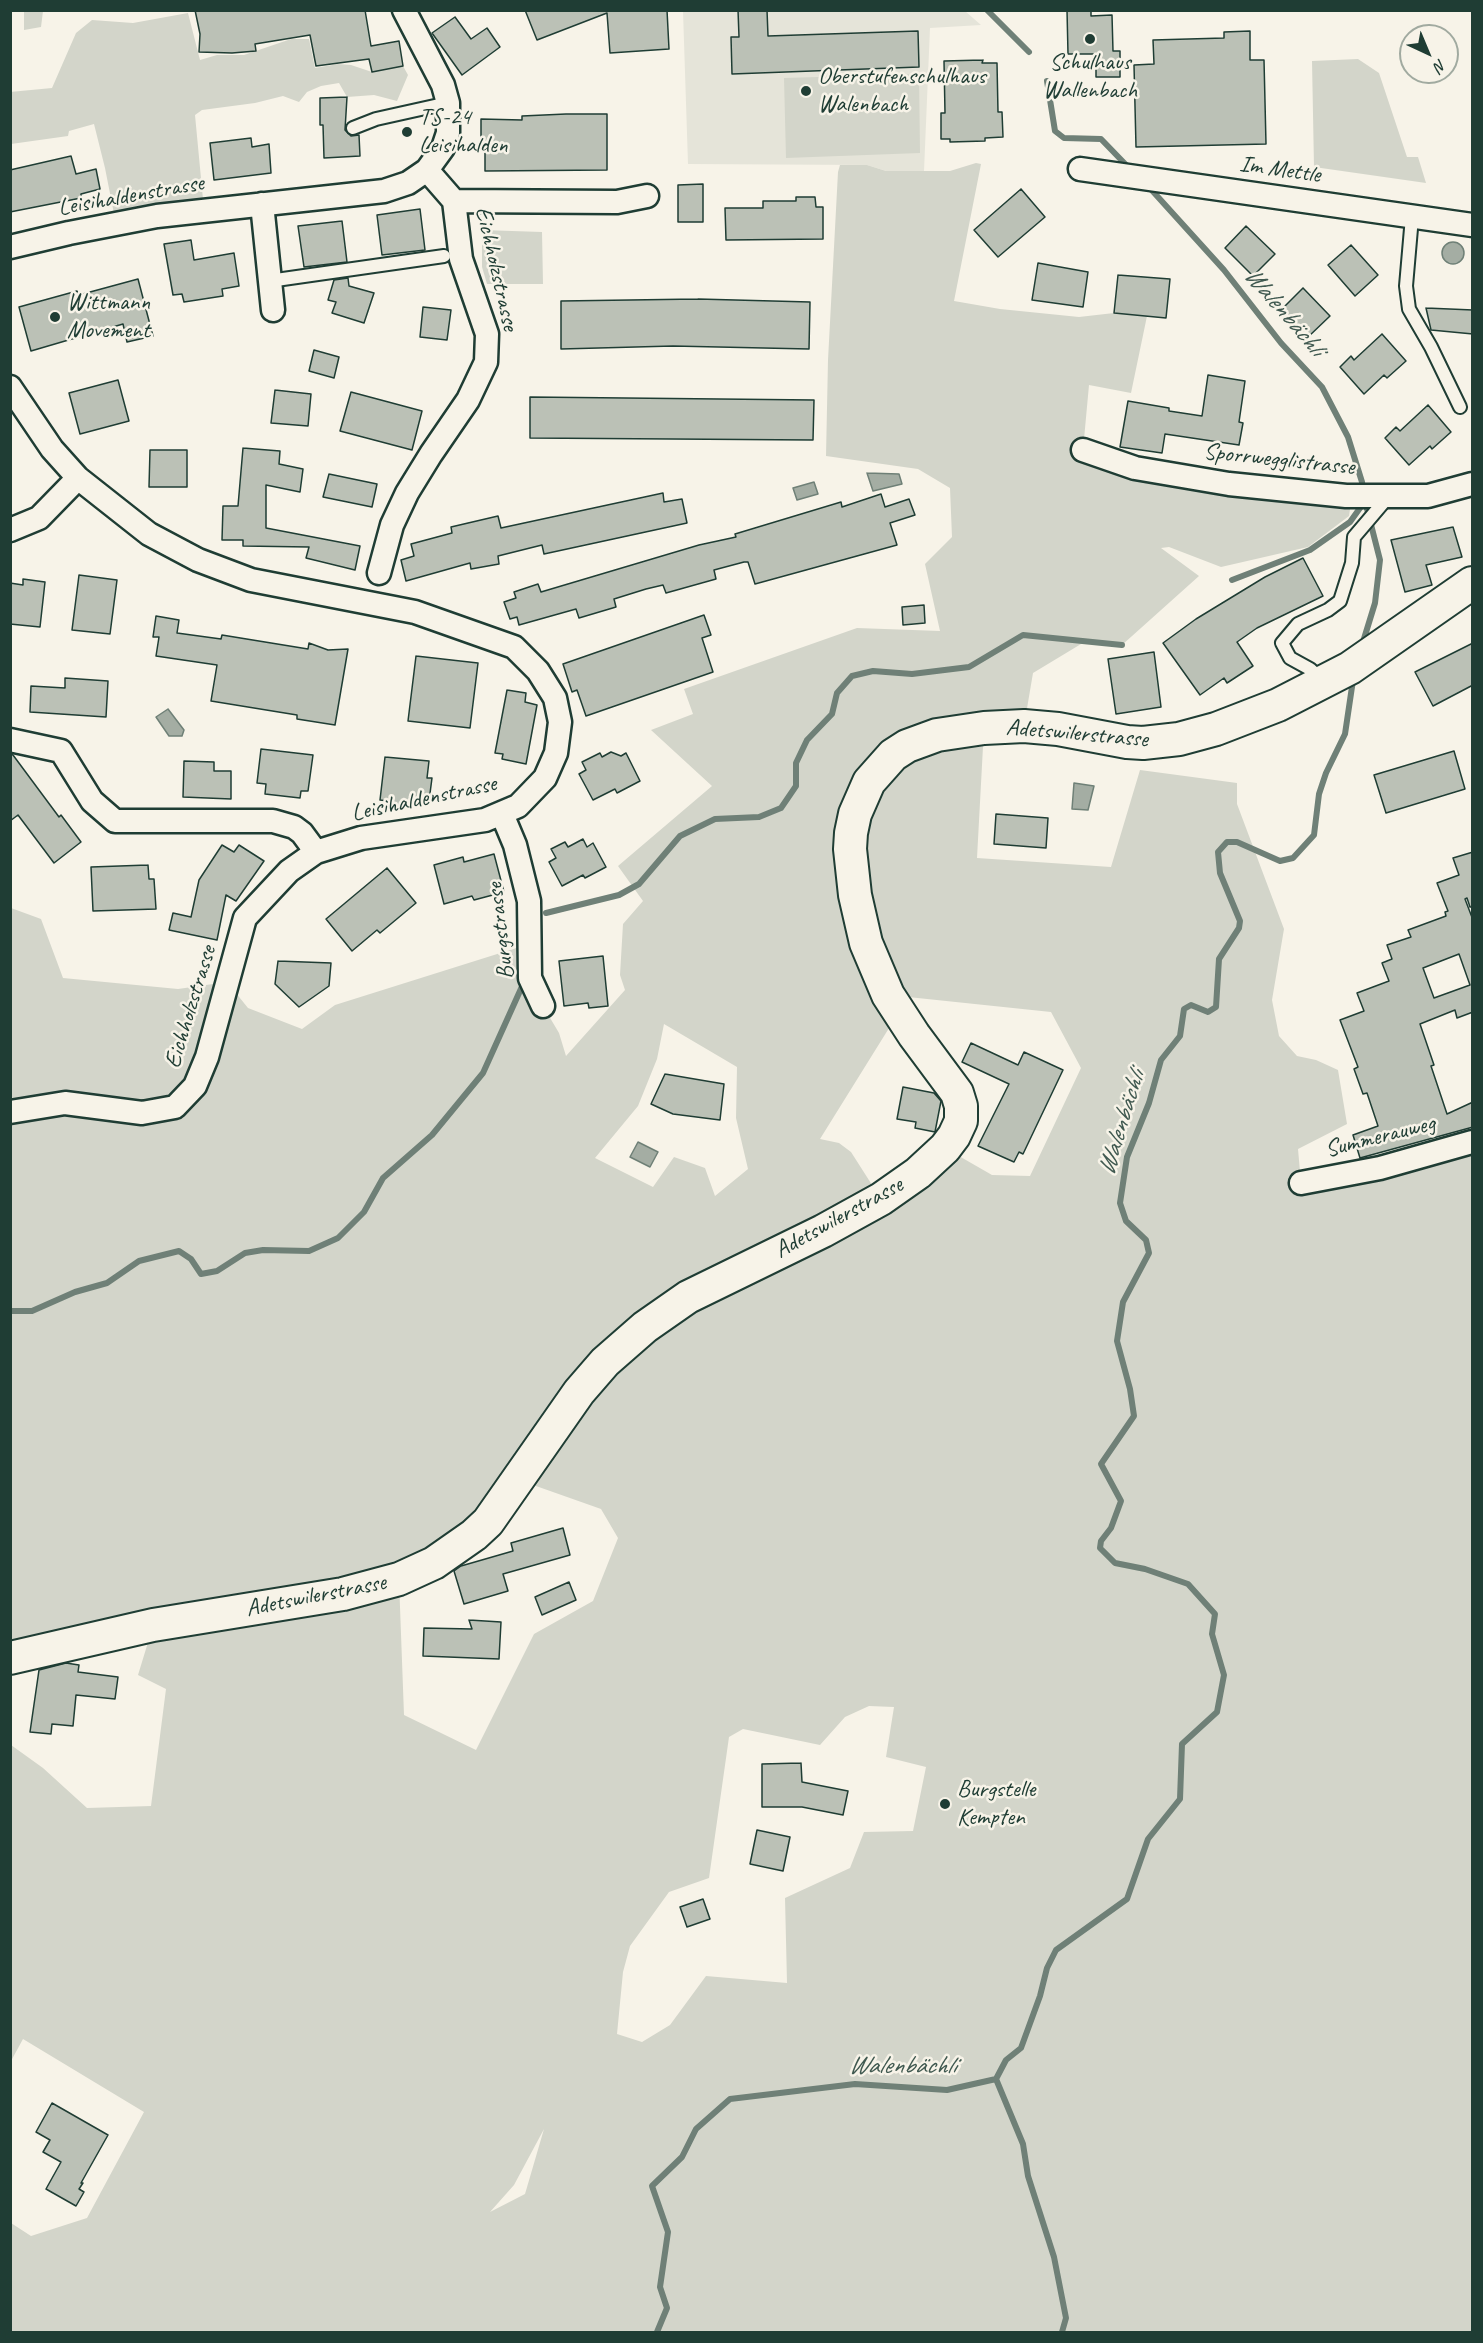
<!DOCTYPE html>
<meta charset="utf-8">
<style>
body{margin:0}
#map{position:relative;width:1483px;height:2343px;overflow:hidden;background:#f7f3e8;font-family:Caveat,sans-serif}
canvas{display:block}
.frame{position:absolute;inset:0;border:12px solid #1f3d34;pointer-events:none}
.north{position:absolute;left:1399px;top:24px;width:60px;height:60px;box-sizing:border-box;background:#f7f3e8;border:2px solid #a1aaa0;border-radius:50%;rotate:136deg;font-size:16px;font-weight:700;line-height:24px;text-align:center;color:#1f3d34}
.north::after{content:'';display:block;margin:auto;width:21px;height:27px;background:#1f3d34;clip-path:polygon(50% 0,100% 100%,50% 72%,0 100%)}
</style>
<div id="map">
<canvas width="1483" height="2343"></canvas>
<div class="frame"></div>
<div class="north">N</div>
</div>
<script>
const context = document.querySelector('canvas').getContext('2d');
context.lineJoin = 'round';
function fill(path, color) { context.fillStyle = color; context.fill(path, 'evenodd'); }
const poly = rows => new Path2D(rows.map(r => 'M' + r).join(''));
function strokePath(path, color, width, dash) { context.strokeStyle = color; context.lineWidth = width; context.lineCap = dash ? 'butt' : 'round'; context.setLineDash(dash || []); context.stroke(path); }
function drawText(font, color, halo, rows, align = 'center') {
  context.font = font + ' Caveat,sans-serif'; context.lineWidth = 5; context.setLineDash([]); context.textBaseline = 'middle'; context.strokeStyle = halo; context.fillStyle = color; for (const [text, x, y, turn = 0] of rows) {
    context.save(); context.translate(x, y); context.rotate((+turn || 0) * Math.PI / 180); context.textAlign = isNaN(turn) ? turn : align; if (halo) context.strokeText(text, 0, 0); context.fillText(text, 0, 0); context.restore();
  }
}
fill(poly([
 [683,11,965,11,981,25,930,28,924,171,886,171,867,165,688,164]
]), '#e5e4d9');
fill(poly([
 [24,11,43,11,41,27,24,30],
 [188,13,200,60,217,55,244,55,291,39,309,39,315,68,338,64,351,65,372,72,403,66,408,75,397,101,374,95,347,97,339,83,321,86,307,92,299,102,283,96,255,103,202,110,195,115,204,210,116,224,105,168,94,124,69,131,68,136,11,144,10,92,52,88,76,33,92,20,133,23],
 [1358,59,1379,73,1407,157,1418,157,1426,183,1314,167,1312,61],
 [919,74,920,153,786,158,784,78],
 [976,163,981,164,954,301,1000,309,1079,317,1114,313,1147,316,1131,393,1089,385,1083,450,1352,496,1349,516,1308,547,1221,567,1169,547,1161,548,1199,576,1122,645,1086,641,1033,673,1024,726,984,728,977,858,1111,867,1140,770,1237,783,1237,804,1284,929,1272,1000,1279,1036,1297,1056,1316,1060,1338,1070,1347,1124,1298,1149,1301,1183,1472,1142,1472,2332,11,2332,11,2223,31,2236,87,2218,144,2112,23,2039,11,2061,11,1745,43,1768,87,1808,151,1806,166,1689,138,1675,153,1626,11,1658,11,908,41,919,63,978,178,989,227,982,248,1008,302,1029,335,1005,529,944,543,1006,559,1033,566,1056,625,990,620,975,623,924,643,901,618,866,712,786,651,730,693,714,684,689,857,628,940,631,925,564,952,537,950,488,918,469,826,456,828,360,838,172,840,165,867,165,886,171,950,171],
 [889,995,1051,1012,1081,1068,1030,1176,992,1175,945,1148,881,1199,851,1152,839,1143,820,1139,899,1012],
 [664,1024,737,1067,736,1118,748,1169,715,1196,705,1168,674,1157,653,1187,595,1158,638,1106,657,1059],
 [519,1480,601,1509,618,1538,593,1601,534,1634,476,1750,404,1715,399,1580],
 [869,1706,894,1707,886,1757,926,1767,913,1831,864,1832,850,1868,785,1898,787,1983,706,1976,670,2025,642,2042,617,2034,623,1972,630,1946,669,1892,709,1878,729,1737,743,1729,820,1745,845,1717],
 [544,2129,525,2194,490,2212,514,2185],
 [482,230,542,232,543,284,487,284,482,267]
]), '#d3d5ca');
const water = poly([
 '1442 253a11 11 0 1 1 22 0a11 11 0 1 1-22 0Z',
 [867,473,899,474,902,484,873,491,867,473],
 [814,482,818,494,797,500,793,488,814,482],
 [168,709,184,730,182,736,169,736,156,717,168,709],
 [1074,783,1094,786,1088,810,1072,809,1074,783],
 [638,1142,658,1152,650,1167,630,1157,638,1142]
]);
fill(water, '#a4ada3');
strokePath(water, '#6f8077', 1.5);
strokePath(poly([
 [987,10,1029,52],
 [1047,81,1055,131,1064,138,1101,139,1130,169],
 [1148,186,1224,270,1281,343,1322,387,1348,437,1362,482,1365,501,1380,560,1375,603,1363,642],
 [1232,580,1310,550,1350,522,1365,501],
 [546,913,619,895,639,884,680,836,715,819,759,817,781,808,796,786,796,763,807,740,832,714,837,693,852,676,873,671,912,674,969,667,1023,635,1122,645],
 [10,1311,32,1311,75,1292,107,1283,139,1261,179,1251,191,1259,201,1274,217,1271,245,1253,263,1250,309,1251,338,1238,364,1212,383,1178,432,1135,483,1073,524,982],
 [996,2079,1023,2144,1028,2176,1054,2257,1066,2318,1062,2332],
 [657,2332,667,2308,660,2287,668,2232,652,2186,682,2157,696,2129,730,2099,855,2084,947,2090,996,2079,1006,2060,1021,2048,1040,1996,1047,1968,1056,1950,1127,1899,1148,1839,1180,1799,1182,1744,1217,1712,1224,1675,1212,1634,1215,1614,1188,1584,1145,1569,1115,1563,1100,1548,1101,1541,1111,1528,1121,1501,1101,1464,1134,1416,1130,1389,1117,1341,1123,1302,1149,1253,1146,1240,1126,1221,1120,1203,1127,1157,1149,1103,1161,1060,1180,1036,1184,1009,1191,1005,1208,1012,1216,1007,1219,959,1239,928,1240,921,1220,873,1218,852,1227,842,1237,842,1280,861,1293,858,1314,835,1319,794,1326,773,1345,734,1353,680]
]), '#6f8077', 6);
const building = poly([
 [195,10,365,10,371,46,399,41,403,66,372,72,369,59,316,66,310,35,255,44,256,51,232,53,199,52,200,34,195,10],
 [525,10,667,10,669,49,610,53,607,13,537,40,525,10],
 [738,10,767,10,768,36,918,31,919,67,732,74,731,37,739,37,738,10],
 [1067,10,1091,10,1091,16,1112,15,1113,51,1120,51,1120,77,1096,77,1096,54,1068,54,1067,10],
 [455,17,471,39,487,28,500,47,462,75,432,33,455,17],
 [1250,31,1250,60,1264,60,1266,144,1136,147,1134,65,1154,64,1153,40,1224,38,1224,32,1250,31],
 [983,60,982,63,997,63,998,112,1002,112,1003,137,985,138,985,141,950,142,950,139,941,139,941,113,945,113,944,61,983,60],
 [347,97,345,130,351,136,359,135,360,156,324,158,323,125,320,125,320,98,347,97],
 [566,114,607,114,607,170,485,171,485,151,481,150,481,119,522,120,522,116,566,114],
 [251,138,252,147,269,144,271,173,214,180,210,143,251,138],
 [71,156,76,174,96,169,100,189,81,194,81,198,10,212,10,170,71,156],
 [703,184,703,222,678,222,678,185,703,184],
 [1021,189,1045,217,998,257,974,230,1021,189],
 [796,197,815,197,816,207,823,207,823,239,726,240,725,208,763,208,763,201,796,201,796,197],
 [420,209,425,250,382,255,377,215,420,209],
 [342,221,347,262,304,267,298,226,342,221],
 [1246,226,1275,254,1253,276,1225,248,1246,226],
 [191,240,194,260,234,253,239,286,222,289,223,296,184,302,182,294,173,295,164,244,191,240],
 [1351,245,1378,275,1355,296,1328,265,1351,245],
 [1038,263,1088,272,1083,307,1032,300,1038,263],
 [1118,275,1170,279,1166,318,1114,313,1118,275],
 [348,278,349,286,374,293,364,323,332,313,336,302,328,300,334,280,348,278],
 [138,279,153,336,127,342,123,324,31,351,19,307,77,291,79,295,138,279],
 [1303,288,1330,316,1307,338,1281,310,1303,288],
 [698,299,810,302,809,349,673,346,561,349,561,301,698,299],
 [423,307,451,310,447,340,420,337,423,307],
 [1426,308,1473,310,1473,334,1431,330,1426,308],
 [1382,334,1406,361,1387,378,1384,375,1364,394,1340,367,1351,356,1354,360,1382,334],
 [314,350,339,357,334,378,309,371,314,350],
 [1208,375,1245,381,1239,422,1243,423,1239,445,1165,434,1162,453,1120,447,1128,401,1169,408,1169,411,1202,416,1208,375],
 [118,380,129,421,80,434,69,393,118,380],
 [275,390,311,394,308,426,271,423,275,390],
 [351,392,422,411,412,450,340,431,351,392],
 [530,397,814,400,813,440,530,438,530,397],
 [1428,405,1451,432,1432,449,1430,446,1409,465,1385,438,1396,427,1400,431,1428,405],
 [243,448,280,451,279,464,303,469,300,492,266,485,266,528,360,546,355,570,306,558,309,547,243,546,243,540,222,540,223,506,238,506,243,448],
 [150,450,187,450,187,487,149,487,150,450],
 [329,474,377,484,372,507,323,497,329,474],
 [663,493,664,502,682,499,687,523,544,554,542,545,498,556,499,564,471,569,470,563,406,581,401,560,414,556,411,544,452,533,451,527,498,516,501,528,663,493],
 [881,494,885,507,909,499,915,515,890,523,897,545,755,584,748,562,744,562,714,570,716,579,666,593,663,585,646,589,614,599,616,607,579,618,576,609,519,625,517,617,510,619,504,602,516,598,514,592,538,584,541,592,699,545,736,537,735,534,841,502,842,507,881,494],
 [1453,527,1462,557,1426,565,1432,585,1405,592,1391,540,1453,527],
 [1303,558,1323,596,1257,628,1237,642,1253,666,1227,683,1224,678,1200,695,1163,643,1196,619,1265,577,1303,558],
 [79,575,117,580,110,634,72,630,79,575],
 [23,579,45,582,40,627,10,624,10,583,23,585,23,579],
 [924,605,925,623,903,625,902,607,924,605],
 [704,615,711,635,702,638,713,672,586,716,577,690,572,692,563,664,704,615],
 [156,616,179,620,177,633,221,639,222,635,308,649,309,643,328,650,348,649,335,725,297,719,297,715,211,701,217,665,156,656,159,637,153,637,156,616],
 [1473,643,1473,685,1433,706,1415,672,1473,643],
 [1154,652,1161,707,1116,714,1108,659,1154,652],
 [416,656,478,663,470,728,408,721,416,656],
 [65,678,108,681,106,717,30,712,31,686,65,688,65,678],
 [507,690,526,693,525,702,537,705,526,764,502,759,503,754,495,753,507,690],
 [261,749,313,755,308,791,301,791,300,798,265,794,266,784,257,783,261,749],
 [1454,751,1465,789,1386,813,1374,775,1454,751],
 [611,752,621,756,626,753,640,781,617,793,615,789,593,800,579,774,586,770,582,762,600,753,602,757,611,752],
 [10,754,13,755,59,817,61,815,81,842,54,863,18,815,10,821,10,754],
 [385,757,429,761,427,778,432,778,429,801,416,799,416,807,388,804,388,801,380,800,385,757],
 [184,761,214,762,214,771,231,771,231,799,183,797,184,761],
 [996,814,1048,818,1046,848,994,844,996,814],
 [583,839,587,847,593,843,606,867,585,878,583,875,562,886,549,862,556,858,551,849,565,842,568,847,583,839],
 [222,845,234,852,239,845,264,861,236,901,226,895,217,940,169,930,173,913,191,917,199,880,222,845],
 [1473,852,1473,907,1470,907,1467,898,1465,899,1473,920,1473,1012,1457,1018,1455,1010,1420,1024,1434,1065,1431,1066,1447,1114,1473,1102,1473,1127,1360,1158,1353,1135,1378,1126,1367,1093,1363,1094,1354,1069,1358,1067,1340,1020,1364,1011,1357,993,1389,981,1382,963,1392,959,1387,945,1411,937,1408,930,1446,916,1445,912,1448,911,1437,883,1459,875,1453,858,1473,852],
 [1459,954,1470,985,1434,998,1423,968,1459,954],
 [494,854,504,892,474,900,472,896,444,904,434,865,463,857,464,862,494,854],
 [148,865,149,879,154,879,156,909,93,911,91,867,148,865],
 [387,868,416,903,380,933,377,930,352,951,326,919,387,868],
 [603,956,608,1006,589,1008,588,1003,564,1006,559,961,603,956],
 [278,961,331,963,329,986,299,1007,275,984,278,961],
 [971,1043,1018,1065,1024,1052,1063,1070,1023,1154,1019,1152,1014,1162,978,1146,1009,1084,962,1062,971,1043],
 [665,1074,724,1084,720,1120,673,1114,651,1104,665,1074],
 [903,1087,934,1093,941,1101,935,1132,915,1128,916,1122,897,1119,903,1087],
 [563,1528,570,1555,503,1574,508,1591,464,1604,454,1571,461,1566,513,1551,511,1543,563,1528],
 [569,1582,576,1600,542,1615,535,1597,569,1582],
 [469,1620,501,1622,499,1659,423,1656,424,1628,472,1629,469,1620],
 [66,1663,79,1665,78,1672,118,1677,115,1699,76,1695,73,1726,52,1724,51,1734,30,1732,39,1670,66,1663],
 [801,1763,802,1782,848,1791,843,1815,802,1807,762,1807,762,1764,801,1763],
 [757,1830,790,1837,783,1871,750,1864,757,1830],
 [703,1899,710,1919,687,1927,680,1907,703,1899],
 [52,2103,108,2135,81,2183,83,2183,79,2189,84,2192,76,2206,46,2189,61,2162,43,2152,50,2140,36,2132,52,2103]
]);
fill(building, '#bbc1b6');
strokePath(building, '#1f3d34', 1.5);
const lane = poly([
 [353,128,376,119,448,103],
 [1412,217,1406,286,1409,309,1431,347,1460,407],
 [269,281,444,256],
 [1322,680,1310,669,1290,658,1282,643,1298,624,1328,610,1340,601,1352,563,1354,537,1388,497]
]);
const street = poly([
 [1080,169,1472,225],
 [454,201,617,202,647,196],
 [262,204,273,310],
 [10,247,69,233,157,216,384,191,408,183,427,170],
 [10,387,52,449,78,478,149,534,198,560,251,580,415,612,514,647,538,671,555,698,560,722,556,753,545,778,518,806,485,820,361,838,316,852,302,833,294,827,273,821,115,821,92,801,61,751,10,740],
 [1083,450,1135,468,1229,484,1346,496,1428,496,1472,484],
 [10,530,39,518,78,478],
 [379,573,392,525,407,493,431,454,468,400,486,362,487,334,461,259,454,201,427,170,443,148,448,133,448,103,443,85,404,10],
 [502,814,515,845,529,901,530,978,543,1006],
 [10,1112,65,1103,142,1113,175,1107,195,1086,207,1057,245,918,289,871,316,852],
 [1301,1183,1380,1168,1472,1142]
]);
const secondary = poly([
 [10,1658,153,1625,343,1594,399,1579,434,1563,474,1535,488,1522,579,1392,605,1362,645,1327,688,1297,823,1231,881,1199,918,1173,945,1148,954,1136,961,1121,961,1106,957,1093,914,1035,888,995,866,943,855,895,850,849,851,833,855,814,869,782,893,755,907,746,937,735,984,728,1024,726,1058,729,1127,742,1143,743,1179,739,1216,729,1278,705,1350,668,1472,583]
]);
strokePath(lane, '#1f3d34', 16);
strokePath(street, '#1f3d34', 27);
strokePath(secondary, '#1f3d34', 36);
strokePath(lane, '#f7f3e8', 12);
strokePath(street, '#f7f3e8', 22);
strokePath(secondary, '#f7f3e8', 32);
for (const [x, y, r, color] of [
 [1090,39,6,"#1f3d34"],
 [806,91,6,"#1f3d34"],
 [407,132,6,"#1f3d34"],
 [55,317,6,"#1f3d34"],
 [945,1804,6,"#1f3d34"]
]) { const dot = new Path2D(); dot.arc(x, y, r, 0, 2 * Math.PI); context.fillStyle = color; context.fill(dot); strokePath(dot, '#f7f3e8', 2); }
drawText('24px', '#1f3d34', '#f7f3e8', [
 ["Schulhaus",1090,63,"center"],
 ["Wallenbach",1090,91,"center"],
 ["Oberstufenschulhaus",818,77],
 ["Walenbach",818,105],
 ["TS-24",419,118],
 ["Leisihalden",419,146],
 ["Wittmann",67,303],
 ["Movement",67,331],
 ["Burgstelle",957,1790],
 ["Kempten",957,1818]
], 'left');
drawText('24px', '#1f3d34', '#f7f3e8', [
 ["Im Mettle",1280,170,8],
 ["Leisihaldenstrasse",131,196,-10],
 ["Eichholzstrasse",496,269,77],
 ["Sporrwegglistrasse",1279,460,6],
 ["Adetswilerstrasse",1077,734,5],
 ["Leisihaldenstrasse",424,799,-12],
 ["Burgstrasse",501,931,-97],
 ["Eichholzstrasse",191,1007,-73],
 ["Summerauweg",1380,1137,-14],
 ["Adetswilerstrasse",839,1218,-29],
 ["Adetswilerstrasse",316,1596,-11]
]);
drawText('italic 26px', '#405950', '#f7f3e8', [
 ["Walenbächli",1284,312,49],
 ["Walenbächli",1122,1123,-73],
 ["Walenbächli",902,2066]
]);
</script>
